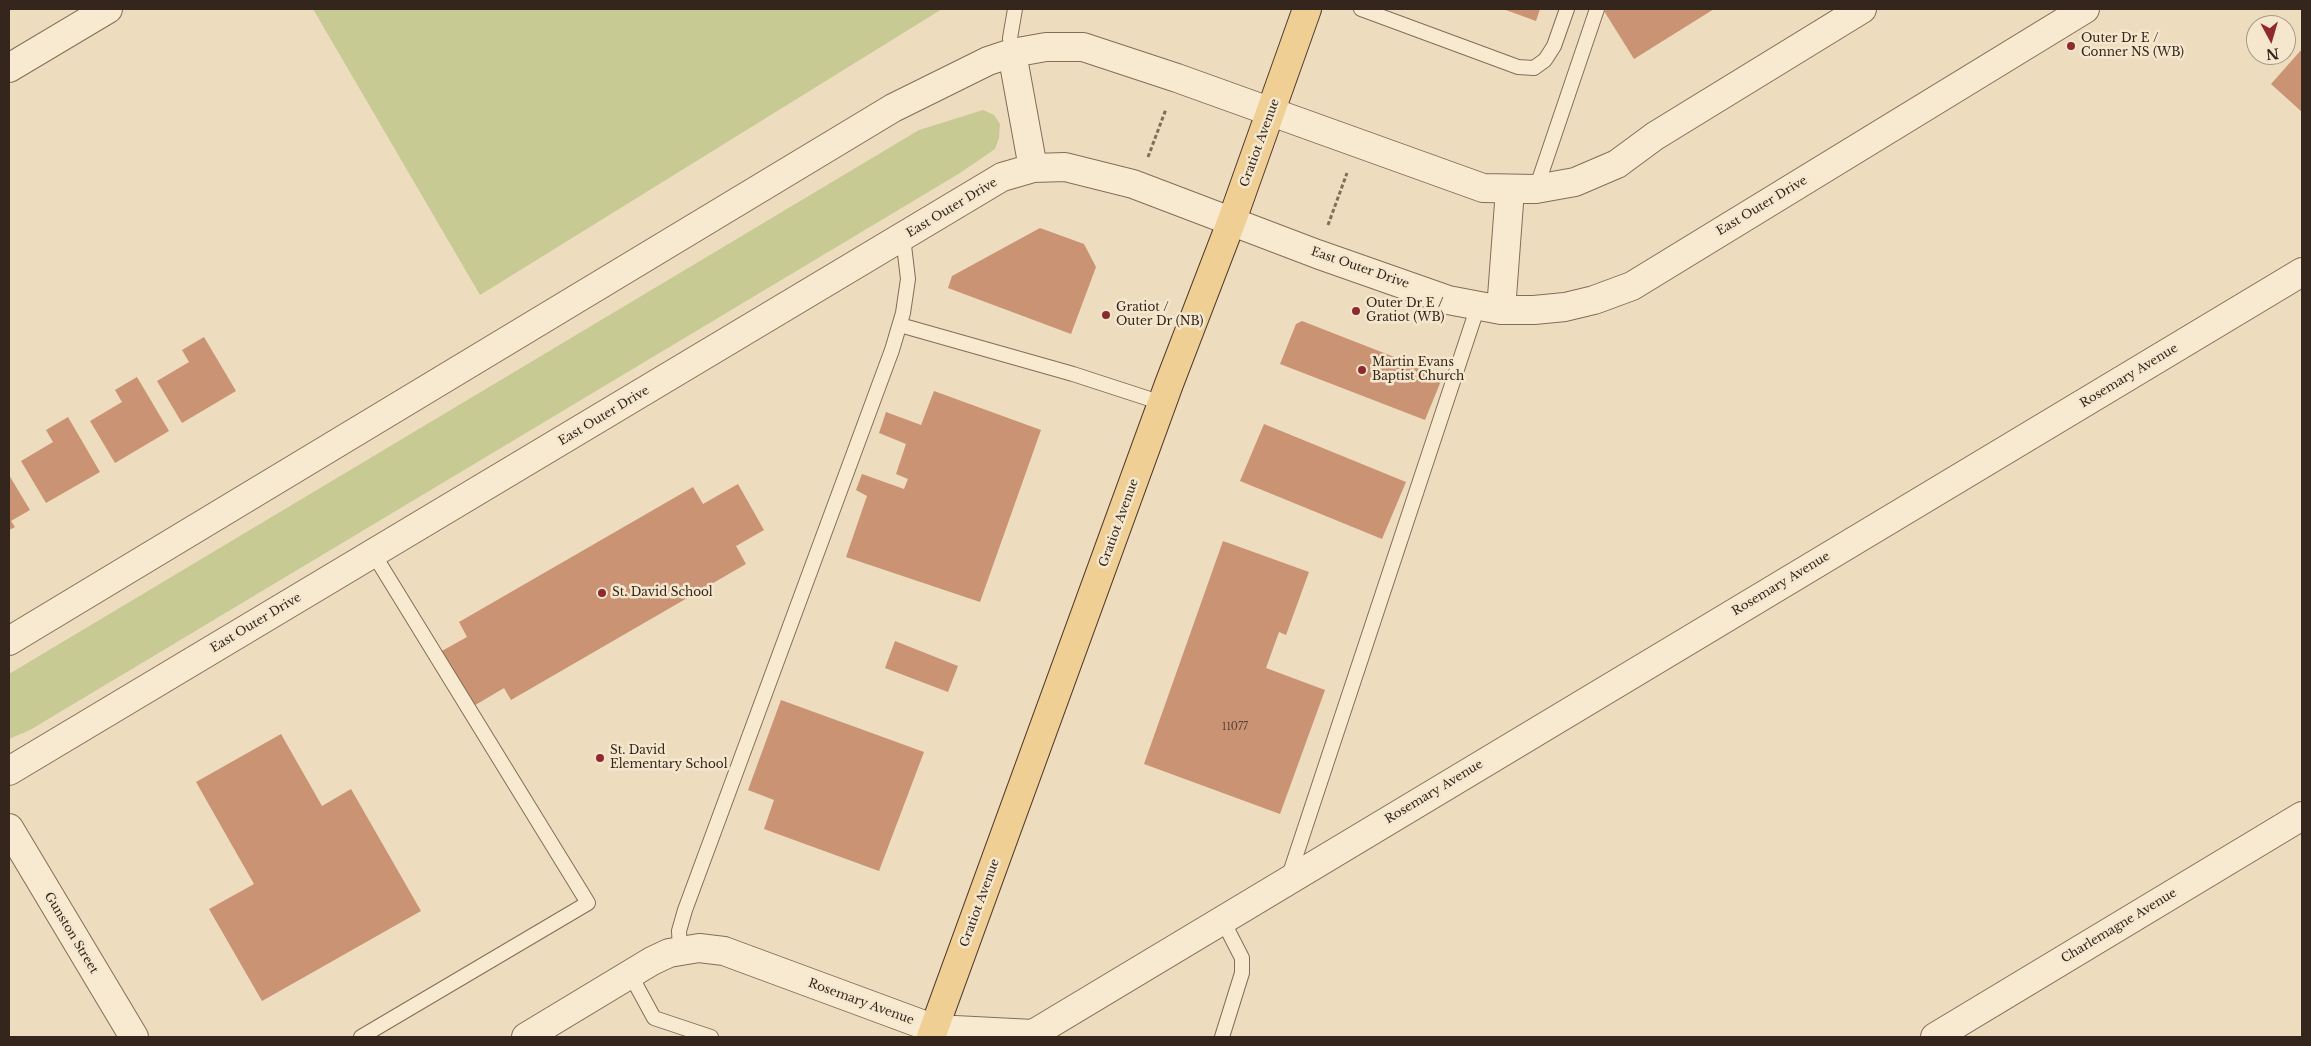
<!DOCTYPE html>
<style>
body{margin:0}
#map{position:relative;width:2311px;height:1046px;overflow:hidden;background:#eddcbe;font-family:"Libre Baskerville",serif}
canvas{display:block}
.frame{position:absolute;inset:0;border:10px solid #34261c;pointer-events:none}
.north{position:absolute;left:2246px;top:15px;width:50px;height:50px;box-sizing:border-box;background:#f4e7cd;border:1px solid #a79a86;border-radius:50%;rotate:174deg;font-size:14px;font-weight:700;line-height:20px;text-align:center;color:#34261c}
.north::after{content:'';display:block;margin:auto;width:18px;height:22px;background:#92282f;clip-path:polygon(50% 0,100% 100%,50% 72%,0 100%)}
</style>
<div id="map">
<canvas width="2311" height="1046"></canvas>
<div class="frame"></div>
<div class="north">N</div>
</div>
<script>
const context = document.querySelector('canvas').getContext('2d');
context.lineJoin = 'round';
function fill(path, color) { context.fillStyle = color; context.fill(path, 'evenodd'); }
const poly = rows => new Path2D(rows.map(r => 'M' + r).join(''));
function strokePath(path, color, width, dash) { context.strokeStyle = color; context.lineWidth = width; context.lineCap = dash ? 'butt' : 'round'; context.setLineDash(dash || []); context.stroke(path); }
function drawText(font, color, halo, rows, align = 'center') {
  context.font = font + ' "Libre Baskerville",serif'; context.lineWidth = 5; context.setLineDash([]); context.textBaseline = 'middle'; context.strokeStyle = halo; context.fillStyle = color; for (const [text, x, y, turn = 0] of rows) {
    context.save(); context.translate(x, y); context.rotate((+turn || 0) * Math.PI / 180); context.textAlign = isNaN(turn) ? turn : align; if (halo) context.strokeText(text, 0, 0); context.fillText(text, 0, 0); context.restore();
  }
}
fill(poly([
 [313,9,942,9,480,295],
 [983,110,994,115,1000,124,999,138,995,149,960,173,30,730,9,739,9,674,919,130]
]), '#c7ca93');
fill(poly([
 [1503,9,1540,9,1536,21],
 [1608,9,1714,9,1634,59,1604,11],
 [2302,49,2302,112,2271,84],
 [1040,228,1084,244,1096,267,1071,334,948,288,952,276],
 [1302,321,1443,376,1425,420,1280,364,1296,324],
 [204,337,236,391,182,423,157,381,189,362,182,350],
 [137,377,169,431,115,463,90,421,122,402,115,390],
 [934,391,1041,430,980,602,846,557,867,496,856,490,862,474,904,489,908,479,896,474,906,444,879,433,886,412,921,425],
 [68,417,100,472,46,503,21,461,53,442,46,430],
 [1264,424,1406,482,1382,539,1240,481],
 [9,475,30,510,11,521,15,527,9,530],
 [738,484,764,530,736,546,746,564,511,700,504,688,472,707,440,652,467,637,459,622,693,487,703,504],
 [1223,541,1309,572,1286,635,1279,632,1266,668,1325,690,1280,814,1144,764],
 [895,641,958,666,948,692,885,668],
 [781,700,924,752,879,871,764,829,774,800,748,790],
 [281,734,322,806,351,789,421,911,262,1001,209,909,254,884,196,782]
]), '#ca9374');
const service = poly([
 [1361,9,1518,67,1534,68,1545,60,1554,46,1567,9],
 [1012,53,1010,38,1015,9],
 [1536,189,1597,9],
 [900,325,1073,374,1162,403],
 [1288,879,1478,306],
 [1222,919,1242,958,1242,973,1222,1037],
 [680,951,679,931,685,910,892,350,903,313,908,279,903,237],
 [630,974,654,1018,711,1037],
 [361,1037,588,903,373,553]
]);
const minor = poly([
 [9,68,108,9],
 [9,828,134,1037],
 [526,1037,652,961,669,953,699,948,724,951,935,1029,1033,1034,2302,272],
 [1935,1037,2302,816]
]);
const tertiary = poly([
 [1012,53,1033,168],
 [1501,310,1510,190],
 [9,641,893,108,988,61,1012,53,1046,47,1083,47,1177,78,1483,188,1536,189,1575,182,1617,164,1655,136,1862,9],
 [9,771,1002,177,1033,168,1065,167,1133,184,1317,254,1448,300,1501,310,1534,310,1565,307,1594,300,1632,286,2085,9]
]);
const primary = poly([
 [931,1037,1169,384,1232,220,1307,9]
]);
strokePath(service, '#846d57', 16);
strokePath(minor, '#846d57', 30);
strokePath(tertiary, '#846d57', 30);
strokePath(primary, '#523b2c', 30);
strokePath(poly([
 [1148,157,1166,109],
 [1328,225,1347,173]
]), '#846d57', 3, [4, 2.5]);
strokePath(service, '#f8ead1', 14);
strokePath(minor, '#f8ead1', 28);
strokePath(tertiary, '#f8ead1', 28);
strokePath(primary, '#f0cf95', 28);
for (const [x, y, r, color] of [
 [2071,46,5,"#92282f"],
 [1356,311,5,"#92282f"],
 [1106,315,5,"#92282f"],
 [1362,370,5,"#92282f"],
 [602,593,5,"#92282f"],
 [600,758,5,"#92282f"]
]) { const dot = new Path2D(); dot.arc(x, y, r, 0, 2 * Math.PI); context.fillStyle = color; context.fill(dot); strokePath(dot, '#f4e7cd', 2); }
drawText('10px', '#5a4132', null, [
 ["11077",1235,727]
]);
drawText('12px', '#34261c', '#f4e7cd', [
 ["Outer Dr E /",2081,39],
 ["Conner NS (WB)",2081,53],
 ["Outer Dr E /",1366,304],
 ["Gratiot (WB)",1366,318],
 ["Gratiot /",1116,308],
 ["Outer Dr (NB)",1116,322],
 ["Martin Evans",1372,363],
 ["Baptist Church",1372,377],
 ["St. David School",612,593],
 ["St. David",610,751],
 ["Elementary School",610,765]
], 'left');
drawText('12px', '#34261c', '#f4e7cd', [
 ["Gratiot Avenue",1260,143,-70],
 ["East Outer Drive",1762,206,-31],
 ["East Outer Drive",952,208,-31],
 ["East Outer Drive",1360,268,19],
 ["Rosemary Avenue",2129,376,-31],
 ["East Outer Drive",604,416,-31],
 ["Gratiot Avenue",1119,523,-70],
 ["Rosemary Avenue",1781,584,-31],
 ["East Outer Drive",256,623,-31],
 ["Rosemary Avenue",1434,792,-31],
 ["Gratiot Avenue",980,903,-70],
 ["Charlemagne Avenue",2119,926,-31],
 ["Gunston Street",71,933,59],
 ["Rosemary Avenue",861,1002,20]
]);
</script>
